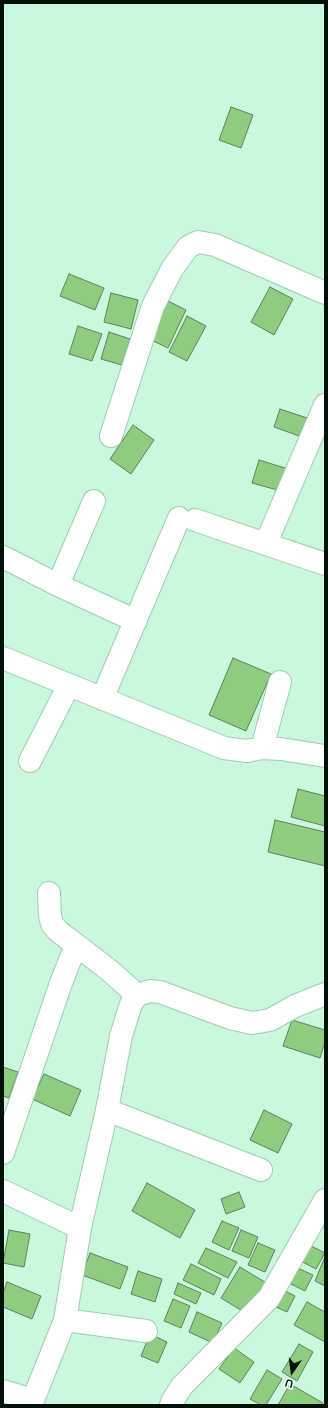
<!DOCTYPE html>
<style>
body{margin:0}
#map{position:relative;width:328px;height:1408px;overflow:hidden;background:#c9f8dd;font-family:Mulish,sans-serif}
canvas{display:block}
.frame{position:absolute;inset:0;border:4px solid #021108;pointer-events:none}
.north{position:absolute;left:272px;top:1352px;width:40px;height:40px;-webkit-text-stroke:3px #ebfef2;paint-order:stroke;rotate:194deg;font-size:11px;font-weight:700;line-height:16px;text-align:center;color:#021108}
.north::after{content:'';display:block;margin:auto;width:14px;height:18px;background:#021108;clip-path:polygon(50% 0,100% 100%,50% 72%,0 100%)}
</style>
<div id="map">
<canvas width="328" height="1408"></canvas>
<div class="frame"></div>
<div class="north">U</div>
</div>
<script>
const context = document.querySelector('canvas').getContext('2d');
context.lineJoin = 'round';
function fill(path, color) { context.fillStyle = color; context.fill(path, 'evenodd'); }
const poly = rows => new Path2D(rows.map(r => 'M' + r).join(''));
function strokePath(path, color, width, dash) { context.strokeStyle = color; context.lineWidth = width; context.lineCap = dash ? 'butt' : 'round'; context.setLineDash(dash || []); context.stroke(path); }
const building = poly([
 [231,107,253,115,241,148,219,140,231,107],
 [69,274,104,288,95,310,60,296,69,274],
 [270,287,293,299,274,335,251,322,270,287],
 [111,293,138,300,131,329,104,322,111,293],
 [166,300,186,310,168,348,147,338,166,300],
 [187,316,206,326,187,361,169,352,187,316],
 [78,326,102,334,92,361,69,354,78,326],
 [109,332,130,339,122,365,101,359,109,332],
 [280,409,307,418,302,437,274,427,280,409],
 [133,425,154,440,131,474,110,459,133,425],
 [259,460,288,469,281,491,252,483,259,460],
 [233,658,271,674,246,731,209,715,233,658],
 [298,789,325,796,325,826,291,817,298,789],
 [275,820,325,832,325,866,268,852,275,820],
 [292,1020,325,1030,325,1042,320,1058,283,1046,292,1020],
 [3,1067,18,1072,9,1098,3,1096,3,1067],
 [44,1074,81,1090,70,1116,32,1099,44,1074],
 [264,1110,292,1124,278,1153,250,1140,264,1110],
 [147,1183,195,1210,180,1238,132,1211,147,1183],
 [239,1192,245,1207,226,1214,221,1199,239,1192],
 [222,1221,239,1228,229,1250,212,1242,222,1221],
 [9,1230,30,1234,24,1267,3,1263,9,1230],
 [241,1230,258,1237,249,1258,232,1251,241,1230],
 [303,1242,325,1253,316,1269,295,1258,303,1242],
 [258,1243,275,1250,265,1272,248,1265,258,1243],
 [206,1248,237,1262,228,1278,198,1263,206,1248],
 [90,1253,128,1267,120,1289,82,1275,90,1253],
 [324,1259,325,1260,325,1286,315,1281,324,1259],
 [191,1264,221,1279,214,1295,183,1280,191,1264],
 [291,1265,313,1275,305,1291,283,1280,291,1265],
 [240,1267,268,1284,249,1315,221,1298,240,1267],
 [138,1271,162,1279,155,1302,131,1294,138,1271],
 [7,1282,41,1296,32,1319,3,1307,3,1293,7,1282],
 [178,1283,201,1293,196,1304,174,1294,178,1283],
 [279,1288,295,1296,287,1312,272,1305,279,1288],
 [173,1299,190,1306,181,1328,164,1321,173,1299],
 [307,1302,325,1312,325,1342,294,1325,307,1302],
 [197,1312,222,1323,213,1343,189,1332,197,1312],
 [150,1334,167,1342,158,1363,141,1356,150,1334],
 [299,1344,313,1352,297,1381,282,1372,299,1344],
 [234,1348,254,1362,240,1383,219,1369,234,1348],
 [267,1370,282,1379,266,1405,261,1405,250,1399,267,1370],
 [290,1384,323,1403,322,1405,278,1405,290,1384]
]);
fill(building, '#8ecd7f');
strokePath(building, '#627e5b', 1);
const minor = poly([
 [111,436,153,306,172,269,188,247,198,242,215,245,325,293],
 [195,520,325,564],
 [266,543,325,405],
 [3,557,58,585,136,621],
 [58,585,94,501],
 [3,658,224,748,247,751,262,748,281,749,325,756],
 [102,699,179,518],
 [262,748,280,682],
 [30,761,69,685],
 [49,893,50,915,52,924,58,931,109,970,137,995],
 [107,1110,261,1170],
 [3,1153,61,983,76,945],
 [3,1191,80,1228],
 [65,1320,146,1331],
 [3,1391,33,1400],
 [31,1405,65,1320,80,1228,107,1110,121,1036,131,1004,137,995,150,991,160,992,230,1018,252,1023,270,1020,295,1006,325,994],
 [171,1405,173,1400,182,1386,269,1298,325,1200]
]);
strokePath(minor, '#9eccb2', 24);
strokePath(minor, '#fff', 22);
</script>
